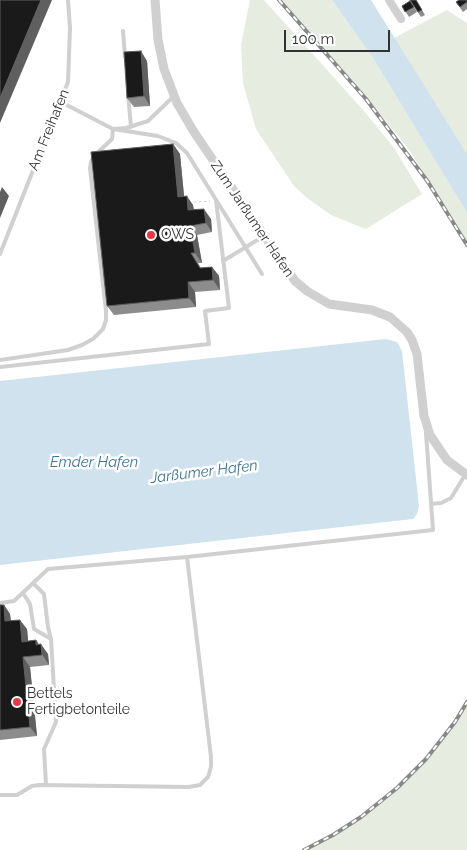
<!DOCTYPE html>
<meta charset="utf-8">
<style>
body{margin:0}
#map{position:relative;width:467px;height:850px;overflow:hidden;background:#fff;font-family:Raleway,sans-serif}
canvas{display:block}
.scale{position:absolute;left:284px;top:30px;width:106px;height:22px;box-sizing:border-box;border:2px solid #333;border-top:0;padding-left:6px;font-size:15px;line-height:18px;white-space:nowrap;color:#333;-webkit-text-stroke:4px #fff;paint-order:stroke}
</style>
<div id="map">
<canvas width="467" height="850"></canvas>
<div class="scale">100 m</div>
</div>
<script>
const context = document.querySelector('canvas').getContext('2d');
context.lineJoin = 'round';
function fill(path, color) { context.fillStyle = color; context.fill(path, 'evenodd'); }
const poly = rows => new Path2D(rows.map(r => 'M' + r).join(''));
function strokePath(path, color, width, dash) { context.strokeStyle = color; context.lineWidth = width; context.lineCap = dash ? 'butt' : 'round'; context.setLineDash(dash || []); context.stroke(path); }
function drawText(font, color, halo, rows, align = 'center') {
  context.font = font + ' Raleway,sans-serif'; context.lineWidth = 5; context.setLineDash([]); context.textBaseline = 'middle'; context.strokeStyle = halo; context.fillStyle = color; for (const [text, x, y, turn = 0] of rows) {
    context.save(); context.translate(x, y); context.rotate((+turn || 0) * Math.PI / 180); context.textAlign = isNaN(turn) ? turn : align; if (halo) context.strokeText(text, 0, 0); context.fillText(text, 0, 0); context.restore();
  }
}
fill(poly([
 [250,0,264,0,364,111,394,148,422,194,366,229,331,215,307,198,294,186,256,129,243,83,241,45],
 [279,0,332,0,373,58,467,213,467,245,410,151,365,95],
 [447,10,467,23,467,154,394,38],
 [467,702,467,850,304,850,333,835,361,817,397,788,427,759,455,722]
]), '#e6ecdf');
fill(poly([
 [332,0,371,0,467,154,467,213,373,58],
 [386,339,397,342,402,351,419,506,417,514,413,519,0,565,0,381]
]), '#cfe2ee');
strokePath(poly([
 [194,202,210,201]
]), '#cdcdcd', 1, [2.5, 2.5]);
strokePath(poly([
 [123,31,125,57],
 [128,94,131,127],
 [61,102,113,129,158,136,176,143,187,153,262,274],
 [0,254,68,82,70,28,68,0],
 [223,261,264,236],
 [0,360,68,350,82,345,93,339,103,329,106,320,106,311,90,168,91,162,94,156,112,139,113,129,126,128,148,121,173,97],
 [0,367,209,344,205,311,229,308,216,200],
 [431,504,441,503,451,498,465,475],
 [33,583,44,594,48,627,51,639],
 [23,593,30,604,34,629,51,639,56,722,44,749,46,785],
 [0,603,14,601,48,569,187,557,433,530,426,433],
 [0,795,17,795,32,786,39,785,189,787,200,785,208,777,211,767,211,757,187,557]
]), '#d0d0d0', 4);
strokePath(poly([
 [389,0,401,19]
]), '#d0d0d0', 8);
strokePath(poly([
 [155,0,158,40,164,69,177,103,194,132,295,281,307,291,329,304,372,310,390,317,407,332,412,340,417,354,424,416,430,435,447,460,467,475]
]), '#d0d0d0', 9);
const rail = poly([
 [279,0,366,99,428,182,467,245],
 [304,850,333,835,361,817,397,788,426,759,455,722,467,702]
]);
strokePath(rail, '#888', 4);
strokePath(rail, '#fff', 2, [5.5]);
fill(poly([
 [410,0,416,0,425,15,421,17],
 [467,0,467,9,463,12,456,2],
 [410,1,417,12,409,17,402,6],
 [147,61,150,106,134,107,127,98],
 [173,144,180,154,184,196,193,205,194,210,211,219,212,232,197,235,202,263,198,263,201,268,212,267,219,276,220,290,195,292,196,307,114,315,107,306],
 [0,605,4,605,10,614,11,621,27,629,28,641,36,640,39,645,48,654,49,665,30,667,37,736,0,740]
]), '#8c8c8c');
fill(poly([
 [41,0,52,0,0,123,0,98],
 [141,51,147,61,150,106,144,96],
 [173,144,180,154,185,206,178,197],
 [2,187,9,196,0,218,0,192],
 [187,196,193,205,195,220,188,210],
 [204,209,211,219,212,232,206,223],
 [190,226,197,235,202,263,195,253],
 [212,267,219,276,220,290,213,280],
 [188,282,195,292,196,307,189,298],
 [4,605,10,614,12,631,5,621],
 [20,620,27,629,29,651,22,642],
 [36,640,42,649,41,644,48,654,49,665,36,645],
 [23,657,30,667,37,736,30,727]
]), '#5f5f5f');
const building = poly([
 [0,0,41,0,0,98,0,0],
 [410,0,416,0,422,10,418,12,410,0],
 [459,0,467,0,467,2,460,7,456,2,459,0],
 [410,1,414,7,405,12,402,6,410,1],
 [141,51,144,96,127,98,124,52,141,51],
 [173,144,178,197,187,196,188,210,204,209,206,223,190,226,195,253,191,253,200,268,212,267,213,280,188,282,189,298,107,306,91,152,173,144],
 [0,605,4,605,5,621,20,620,22,642,36,640,36,645,41,644,42,655,23,657,30,727,0,730,0,605]
]);
fill(building, '#1a1a1a');
strokePath(building, '#5f5f5f', 1);
for (const [x, y, r, color] of [
 [151,235,5,"#e63946"],
 [17,702,5,"#e63946"]
]) { const dot = new Path2D(); dot.arc(x, y, r, 0, 2 * Math.PI); context.fillStyle = color; context.fill(dot); strokePath(dot, '#fff', 2); }
drawText('14px', '#333', '#fff', [
 ["Am Freihafen",49,130,-68],
 ["Zum Jarßumer Hafen",252,219,56]
]);
drawText('14px', '#333', '#fff', [
 ["OWS",161,235],
 ["Bettels",27,694],
 ["Fertigbetonteile",27,710]
], 'left');
drawText('italic 15px', '#3f7597', '#fff', [
 ["Emder Hafen",94,462],
 ["Jarßumer Hafen",204,472,-7]
]);
</script>
